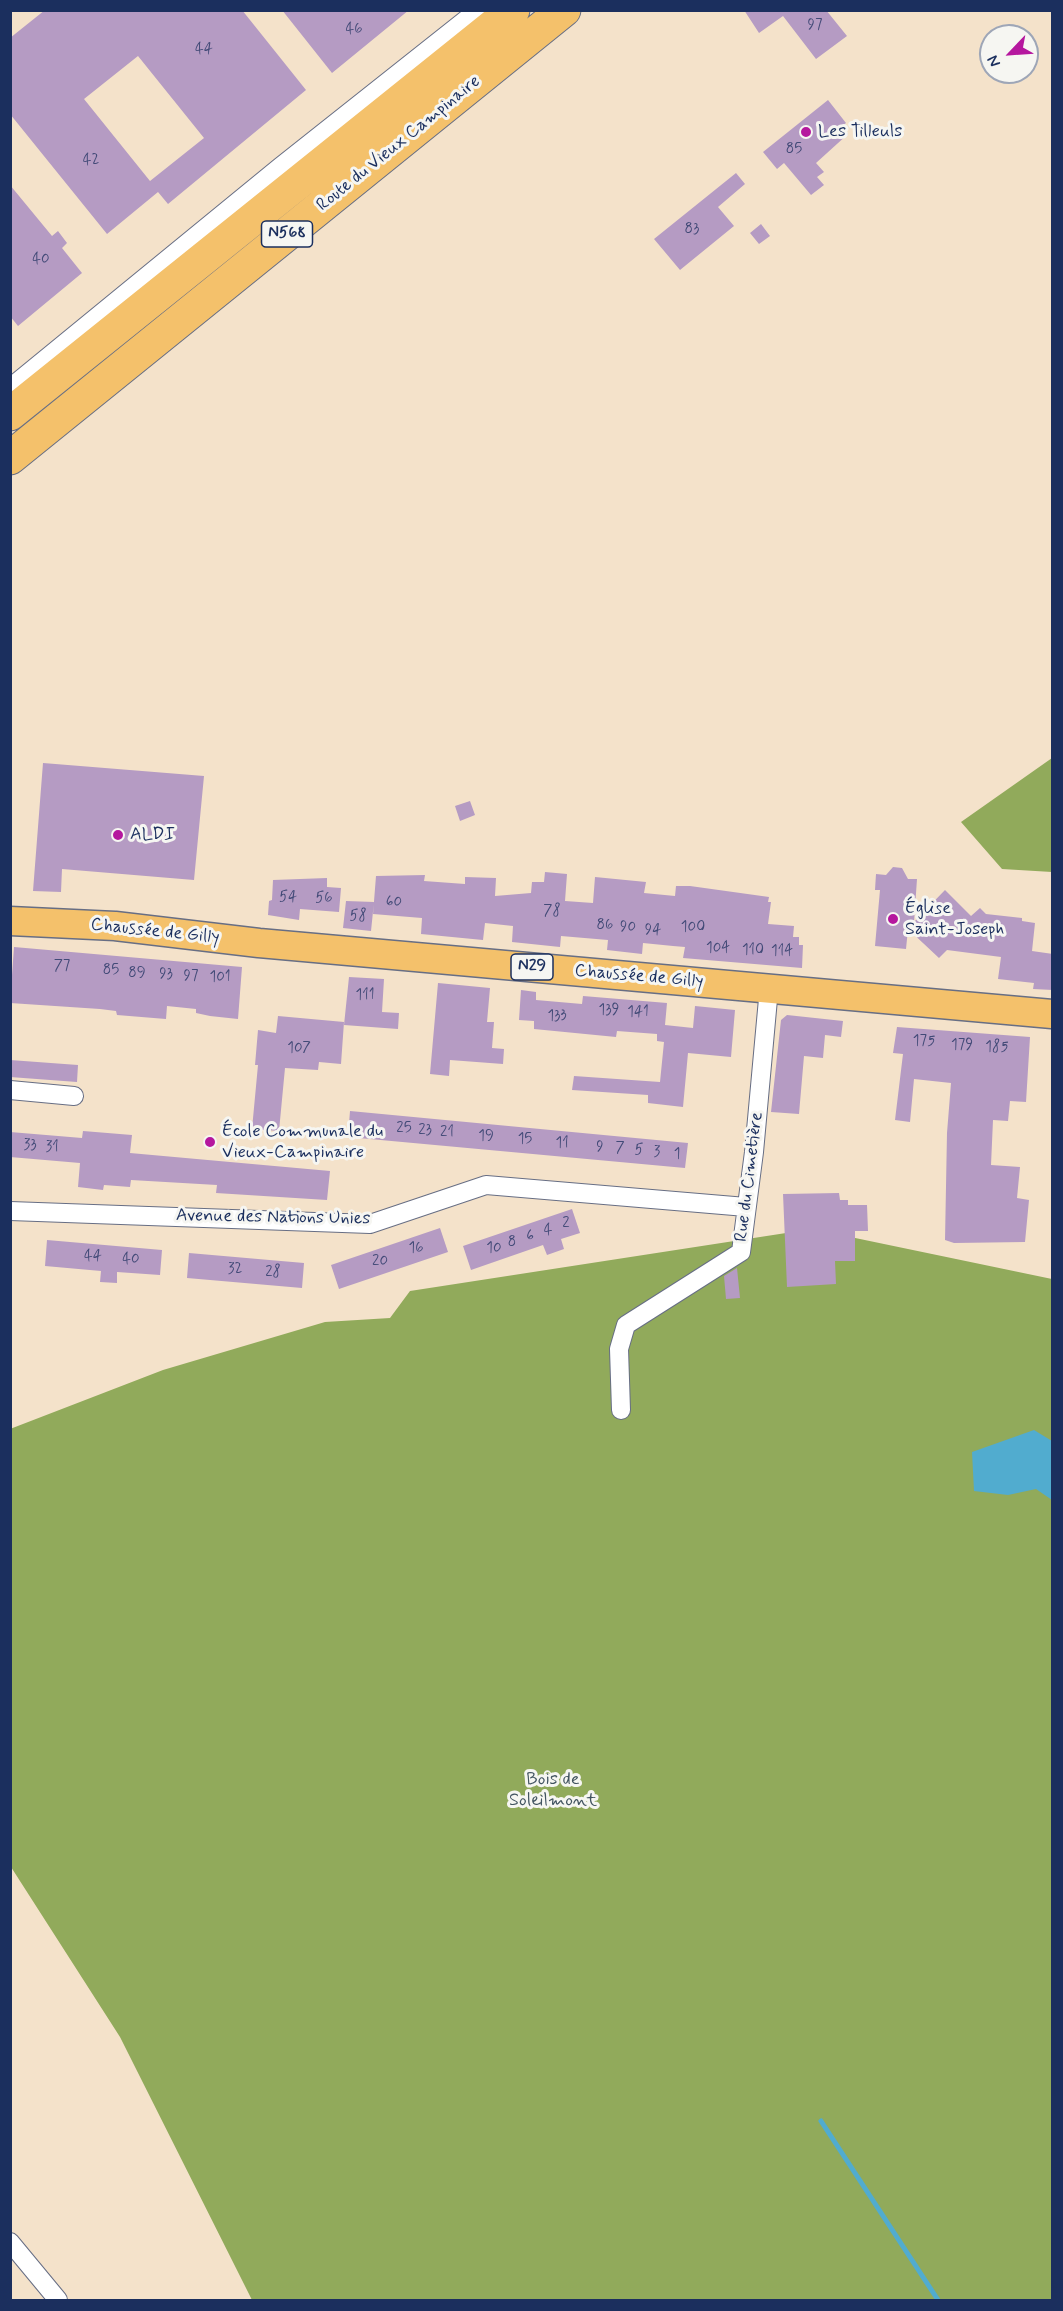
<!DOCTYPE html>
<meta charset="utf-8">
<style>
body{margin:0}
#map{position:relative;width:1063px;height:2311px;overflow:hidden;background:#f4e2ca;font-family:Mynerve,sans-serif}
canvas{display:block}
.frame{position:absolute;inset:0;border:12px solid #1b2f5e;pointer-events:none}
.north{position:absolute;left:979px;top:24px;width:60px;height:60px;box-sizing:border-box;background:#f6f6f2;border:2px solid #9ea6b7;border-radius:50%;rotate:245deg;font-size:16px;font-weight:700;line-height:24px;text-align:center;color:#1b2f5e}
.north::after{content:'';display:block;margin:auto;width:21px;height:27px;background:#b5179e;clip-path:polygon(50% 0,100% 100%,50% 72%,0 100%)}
</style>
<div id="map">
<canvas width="1063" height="2311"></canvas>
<div class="frame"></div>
<div class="north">N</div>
</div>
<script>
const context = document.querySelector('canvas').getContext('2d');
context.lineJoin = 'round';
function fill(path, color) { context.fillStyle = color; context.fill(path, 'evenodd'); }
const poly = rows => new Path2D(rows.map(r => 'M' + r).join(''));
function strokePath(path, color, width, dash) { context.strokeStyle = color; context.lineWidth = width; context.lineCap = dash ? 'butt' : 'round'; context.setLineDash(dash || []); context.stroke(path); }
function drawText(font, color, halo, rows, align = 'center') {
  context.font = font + ' Mynerve,sans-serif'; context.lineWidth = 6; context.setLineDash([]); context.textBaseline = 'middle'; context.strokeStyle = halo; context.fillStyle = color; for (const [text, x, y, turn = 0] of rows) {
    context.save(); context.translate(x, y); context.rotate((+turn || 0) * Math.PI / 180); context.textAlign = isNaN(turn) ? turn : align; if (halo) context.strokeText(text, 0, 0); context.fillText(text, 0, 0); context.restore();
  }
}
fill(poly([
 [1052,758,1052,872,1002,869,961,822],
 [812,1229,1052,1279,1052,2300,252,2300,120,2037,11,1867,10,1429,163,1370,325,1322,390,1318,410,1291]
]), '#91aa5b');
fill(poly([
 [1034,1430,1052,1441,1052,1500,1036,1489,1008,1495,974,1491,972,1452]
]), '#51accf');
strokePath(poly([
 [821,2121,938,2300]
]), '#51accf', 5);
fill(poly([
 [45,10,242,10,306,90,168,204,158,192,107,234,10,114,10,38],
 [138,56,204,138,150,181,84,99],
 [282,10,409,10,332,73],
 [744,10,826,10,847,36,816,59,783,16,759,33],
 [828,100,846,123,842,126,848,134,816,163,824,172,817,177,824,185,811,195,784,163,777,169,763,152],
 [736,173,745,184,718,207,734,226,680,270,654,239],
 [10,185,52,236,58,231,67,243,62,248,82,273,18,326,10,316],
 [761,224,770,236,759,244,750,233],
 [43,763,204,776,194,880,62,869,61,892,33,891],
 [470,801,475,815,460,821,455,806],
 [893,867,902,868,908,879,917,879,914,922,945,890,971,916,980,908,986,914,1022,918,1022,921,1035,923,1032,951,1053,954,1053,990,1033,989,1034,983,998,979,1001,957,947,950,939,958,908,929,906,949,875,946,880,890,875,890,876,874,886,875],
 [545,872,567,874,565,901,593,903,595,877,646,882,644,893,675,896,676,886,690,886,769,897,768,902,771,902,768,924,794,926,793,937,799,937,799,945,803,945,802,968,683,958,685,947,673,946,643,943,642,954,607,950,608,940,561,936,560,947,512,942,513,926,485,923,483,940,421,934,422,918,373,914,376,876,425,875,424,881,465,884,465,877,496,878,495,896,531,893,532,882,544,882],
 [327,878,327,887,341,888,339,912,300,909,299,920,268,915,269,901,272,900,273,880],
 [346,901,374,902,371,931,343,928],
 [14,947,242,967,238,1019,210,1016,196,1013,196,1009,167,1006,166,1019,117,1015,116,1011,100,1009,10,1003],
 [349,977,384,979,382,1012,399,1013,398,1029,344,1025],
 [438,983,490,988,487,1022,494,1022,492,1048,504,1049,503,1064,450,1060,449,1076,430,1074],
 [521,990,536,992,536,1000,582,1004,583,996,667,1003,665,1025,693,1028,695,1006,735,1010,731,1057,688,1053,683,1107,648,1103,648,1095,572,1090,574,1076,660,1082,664,1042,657,1041,657,1034,617,1031,616,1037,534,1029,534,1021,519,1020],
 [787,1015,843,1021,841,1037,825,1035,823,1058,804,1056,799,1114,771,1112,781,1020],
 [278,1016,344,1022,341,1064,319,1062,318,1070,285,1068,279,1131,252,1129,258,1065,255,1065,258,1030,276,1033],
 [897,1027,1030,1037,1026,1102,1010,1101,1008,1121,993,1120,991,1165,1020,1167,1017,1198,1029,1200,1025,1242,954,1243,945,1240,947,1133,951,1083,914,1079,910,1122,895,1120,903,1054,893,1053],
 [10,1060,78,1065,77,1082,10,1077],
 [350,1111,688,1143,685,1168,348,1137],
 [83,1131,132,1135,130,1153,330,1171,327,1200,216,1193,217,1185,131,1180,130,1187,104,1185,103,1190,78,1187,80,1163,10,1157,10,1132,82,1138],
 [839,1193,840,1200,848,1200,848,1205,867,1205,868,1231,855,1231,855,1261,835,1261,836,1284,787,1287,783,1194],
 [572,1209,580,1233,561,1239,564,1249,547,1255,543,1245,471,1270,463,1246],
 [440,1228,448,1252,339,1289,331,1265],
 [47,1240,162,1250,160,1275,117,1272,117,1283,100,1282,101,1271,45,1266],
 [189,1253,304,1263,302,1288,187,1278],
 [737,1268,740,1298,726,1299,724,1276]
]), '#b59bc3');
const street = poly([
 [10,388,280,167,478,10],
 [10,1090,74,1096],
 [10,1211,370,1224,486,1185,746,1207],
 [621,1410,619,1349,626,1325,741,1252,754,1152,769,988],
 [10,2242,58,2300]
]);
const primary = poly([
 [10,921,115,926,259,943,1052,1014]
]);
const highway = poly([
 [10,414,513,10],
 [10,458,564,10]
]);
strokePath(street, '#676e84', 20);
strokePath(primary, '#676e84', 31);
strokePath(highway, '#676e84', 35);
strokePath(street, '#fff', 18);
strokePath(primary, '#f4c16b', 28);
strokePath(highway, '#f4c16b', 33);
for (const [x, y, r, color] of [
 [806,132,6,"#b5179e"],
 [118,835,6,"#b5179e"],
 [893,919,6,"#b5179e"],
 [210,1142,6,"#b5179e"]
]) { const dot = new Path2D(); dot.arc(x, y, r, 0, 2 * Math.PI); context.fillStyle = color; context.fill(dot); strokePath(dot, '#f6f6f2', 2); }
drawText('15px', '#424a77', null, [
 ["97",815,26],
 ["46",354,30],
 ["44",204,50],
 ["85",794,150],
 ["42",91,161],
 ["83",692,230],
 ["40",41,260],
 ["54",288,898],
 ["56",324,899],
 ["60",394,903],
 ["78",552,912],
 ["58",358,917],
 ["86",605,926],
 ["90",628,928],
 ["100",693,928],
 ["94",653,931],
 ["104",718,949],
 ["110",753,951],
 ["114",782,952],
 ["77",62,967],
 ["85",111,971],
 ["89",137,974],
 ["93",166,975],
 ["97",191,977],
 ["101",220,978],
 ["111",365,996],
 ["139",609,1011],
 ["141",638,1013],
 ["133",557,1017],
 ["175",924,1042],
 ["179",962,1046],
 ["185",997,1048],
 ["107",299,1049],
 ["25",404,1129],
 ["23",425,1131],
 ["21",447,1133],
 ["19",486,1137],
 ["15",525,1140],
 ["11",562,1144],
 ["33",30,1146],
 ["31",52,1148],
 ["9",600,1148],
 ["7",620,1149],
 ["5",639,1151],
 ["3",657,1153],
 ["1",677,1155],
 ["2",566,1224],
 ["4",548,1231],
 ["6",530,1237],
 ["8",512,1243],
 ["16",416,1249],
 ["10",494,1249],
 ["44",93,1257],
 ["40",131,1260],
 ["20",380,1262],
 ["32",235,1270],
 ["28",273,1273]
]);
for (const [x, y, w] of [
 [287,234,51],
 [532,967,42]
]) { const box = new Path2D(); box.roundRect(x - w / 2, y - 13, w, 26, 4.5); context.fillStyle = '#f6f6f2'; context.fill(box); strokePath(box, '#1b2f5e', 1.5); }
drawText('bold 16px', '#1b2f5e', null, [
 ["N568",287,234],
 ["N29",532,967]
]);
drawText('18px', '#1b2f5e', '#f6f6f2', [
 ["Les Tilleuls",818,132],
 ["ALDI",130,835],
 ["Église",905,909],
 ["Saint-Joseph",905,930],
 ["École Communale du",222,1132],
 ["Vieux-Campinaire",222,1153]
], 'left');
drawText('18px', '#1b2f5e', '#f6f6f2', [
 ["Route du Vieux Campinaire",399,144,-39],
 ["Chaussée de Gilly",155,932,6],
 ["Chaussée de Gilly",639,977,5],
 ["Rue du Cimetière",750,1177,-83],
 ["Avenue des Nations Unies",273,1218,1]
]);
drawText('18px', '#425460', '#f6f6f2', [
 ["Bois de",553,1780],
 ["Soleilmont",553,1801]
]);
</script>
